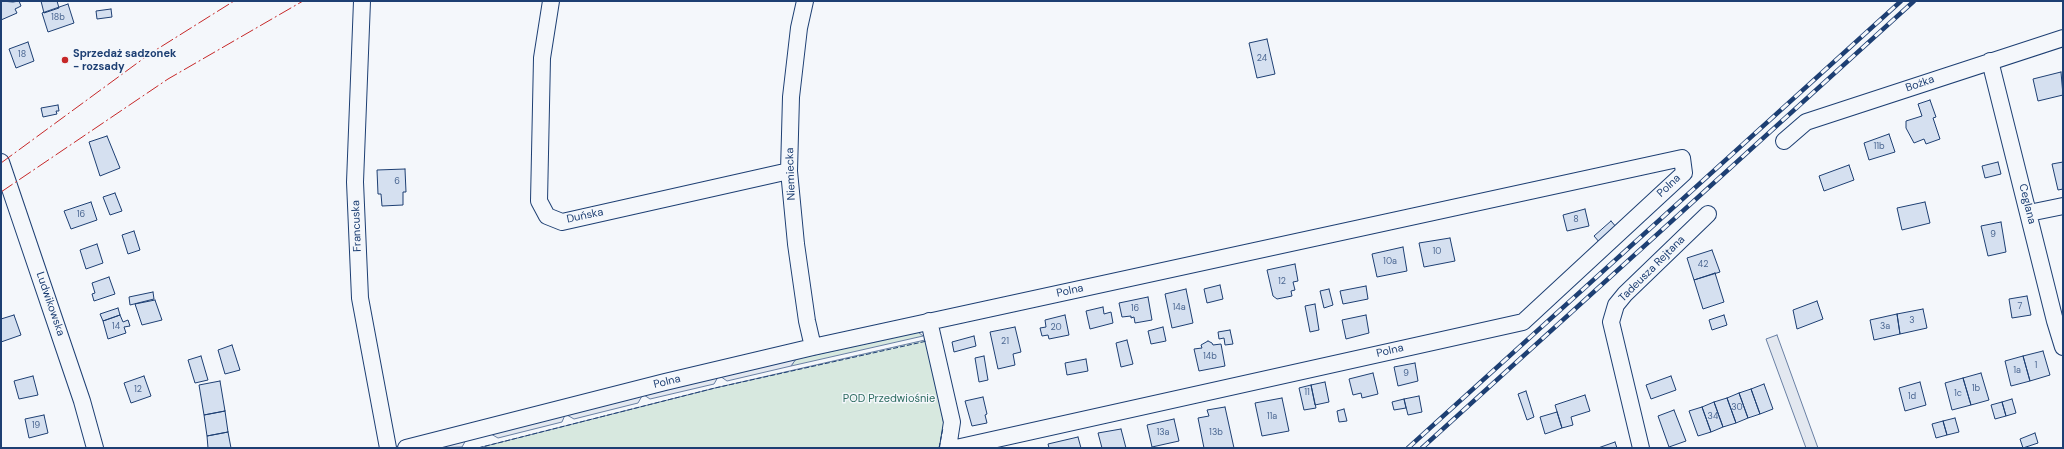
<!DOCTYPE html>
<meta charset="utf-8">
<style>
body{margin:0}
#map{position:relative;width:2064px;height:449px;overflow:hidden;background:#f4f7fb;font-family:"DM Sans",sans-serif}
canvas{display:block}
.frame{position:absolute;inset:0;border:2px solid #1d3f73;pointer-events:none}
</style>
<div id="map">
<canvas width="2064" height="449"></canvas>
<div class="frame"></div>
</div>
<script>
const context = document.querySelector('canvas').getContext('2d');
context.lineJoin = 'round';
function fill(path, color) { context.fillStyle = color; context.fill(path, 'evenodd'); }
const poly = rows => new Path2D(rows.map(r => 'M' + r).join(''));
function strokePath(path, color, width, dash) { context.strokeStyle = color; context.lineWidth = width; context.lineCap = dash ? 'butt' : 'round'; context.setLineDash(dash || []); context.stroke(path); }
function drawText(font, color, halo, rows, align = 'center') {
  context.font = font + ' "DM Sans",sans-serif'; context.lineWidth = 3; context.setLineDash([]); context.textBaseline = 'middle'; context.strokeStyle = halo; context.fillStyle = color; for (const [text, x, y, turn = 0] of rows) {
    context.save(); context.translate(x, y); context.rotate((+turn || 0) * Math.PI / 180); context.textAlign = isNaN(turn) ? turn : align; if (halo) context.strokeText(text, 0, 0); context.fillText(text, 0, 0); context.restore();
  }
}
const green = poly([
 [918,332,923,336,791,366,796,359,918,332],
 [925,340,929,341,944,425,939,448,478,448,715,388,925,340]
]);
fill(green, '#d7e8df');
strokePath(green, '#687fa3', 1);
const parking = poly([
 [1777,335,1818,448,1806,448,1766,339,1777,335],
 [796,359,791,366,727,381,720,376,796,359],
 [718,377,714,384,650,399,644,395,718,377],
 [642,396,638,403,574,419,567,415,642,396],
 [565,415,562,422,498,438,491,434,565,415],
 [466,440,462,447,435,448,466,440]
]);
fill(parking, '#e3e8f0');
strokePath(parking, '#687fa3', 1);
const building = poly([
 [1,1,13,2,19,1,21,6,15,9,17,13,1,20,1,1],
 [41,1,57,1,59,8,44,13,41,1],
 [68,4,74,23,48,32,42,13,68,4],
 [111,9,112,17,97,19,96,11,111,9],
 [1267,39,1275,74,1257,78,1249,43,1267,39],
 [28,42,34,61,16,68,9,49,28,42],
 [2061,72,2063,95,2038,101,2033,79,2061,72],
 [1930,100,1936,117,1933,118,1940,139,1926,144,1924,139,1914,143,1906,128,1906,121,1922,116,1918,104,1930,100],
 [58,105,59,111,56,111,57,114,43,117,41,108,58,105],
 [1889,134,1895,152,1869,160,1864,143,1889,134],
 [107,136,120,168,100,176,89,142,107,136],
 [1998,162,2001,174,1985,178,1982,166,1998,162],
 [2063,162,2063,189,2058,190,2052,164,2063,162],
 [1849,165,1854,180,1824,191,1819,176,1849,165],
 [405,169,406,192,403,192,403,205,382,206,381,194,378,194,377,170,405,169],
 [115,193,122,211,110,215,103,197,115,193],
 [91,202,97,220,71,229,64,211,91,202],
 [1925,202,1930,223,1902,230,1897,208,1925,202],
 [1585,209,1589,226,1567,231,1563,215,1585,209],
 [1611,221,1617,228,1600,243,1594,236,1611,221],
 [2001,222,2006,252,1988,256,1981,226,2001,222],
 [134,231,140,250,128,254,122,235,134,231],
 [1450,238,1455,261,1424,267,1419,243,1450,238],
 [97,244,103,263,86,269,80,250,97,244],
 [1403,247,1407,271,1377,277,1372,254,1403,247],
 [1712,250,1720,272,1694,280,1687,258,1712,250],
 [1295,264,1298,281,1293,282,1295,290,1291,291,1292,296,1277,299,1273,296,1267,270,1295,264],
 [1715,273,1724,302,1703,309,1694,280,1715,273],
 [109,277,115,294,94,301,92,294,95,293,92,283,109,277],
 [1220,285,1223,299,1207,303,1204,289,1220,285],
 [1366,286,1368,299,1343,304,1340,291,1366,286],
 [1186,289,1193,323,1172,328,1165,294,1186,289],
 [1329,289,1333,305,1324,308,1320,291,1329,289],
 [153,292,154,299,130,305,129,297,153,292],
 [2027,296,2031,315,2012,318,2009,299,2027,296],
 [1148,297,1152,320,1135,323,1134,317,1131,318,1131,316,1122,317,1119,303,1148,297],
 [155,300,162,320,142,325,135,304,155,300],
 [1817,301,1823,319,1797,329,1793,310,1817,301],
 [1315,304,1319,330,1310,332,1305,306,1315,304],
 [1103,307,1104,314,1111,312,1113,323,1090,329,1086,311,1103,307],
 [118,308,120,315,103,321,100,314,118,308],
 [1923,309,1927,328,1900,334,1897,314,1923,309],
 [1897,314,1900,334,1874,340,1870,320,1897,314],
 [14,315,21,335,1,342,1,319,14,315],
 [120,315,123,322,128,320,130,326,124,327,126,333,108,339,103,321,120,315],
 [1065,315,1069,335,1049,339,1048,335,1042,336,1040,328,1046,327,1045,320,1065,315],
 [1366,315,1369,333,1346,339,1342,320,1366,315],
 [1724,315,1727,325,1712,330,1709,320,1724,315],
 [1015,327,1021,352,1013,354,1015,365,998,369,990,332,1015,327],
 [1163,327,1166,341,1151,344,1148,331,1163,327],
 [1230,330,1233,344,1225,345,1224,338,1219,339,1218,332,1230,330],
 [974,336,976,346,954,352,952,342,974,336],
 [1127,340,1133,364,1121,367,1116,343,1127,340],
 [1208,341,1212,343,1213,345,1221,344,1225,366,1199,371,1194,349,1202,348,1201,345,1208,341],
 [232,345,240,370,225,374,218,350,232,345],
 [2043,351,2050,375,2030,381,2023,356,2043,351],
 [201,356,208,380,195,383,188,360,201,356],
 [984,356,988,380,979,382,975,358,984,356],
 [2023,356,2030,381,2011,386,2005,361,2023,356],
 [1086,359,1088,371,1067,375,1065,363,1086,359],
 [1415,363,1418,381,1398,386,1394,367,1415,363],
 [1373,373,1378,394,1362,398,1361,393,1353,395,1349,379,1373,373],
 [1981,373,1989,400,1971,405,1963,378,1981,373],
 [33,376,38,395,19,399,14,381,33,376],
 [144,376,151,396,131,403,124,383,144,376],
 [1671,376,1676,390,1651,399,1646,385,1671,376],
 [1963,378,1971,405,1952,410,1945,383,1963,378],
 [220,381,225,411,204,415,199,385,220,381],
 [1325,382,1329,402,1315,405,1311,385,1325,382],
 [1920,382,1926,405,1905,411,1899,388,1920,382],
 [1764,384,1773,409,1760,414,1751,389,1764,384],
 [1311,385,1316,408,1304,410,1299,388,1311,385],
 [1751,389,1760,414,1748,418,1739,393,1751,389],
 [1526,391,1534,417,1527,420,1518,394,1526,391],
 [1739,393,1748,418,1736,423,1727,398,1739,393],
 [1585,395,1590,411,1571,417,1573,425,1562,428,1555,405,1585,395],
 [1419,396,1422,412,1408,415,1404,399,1419,396],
 [983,397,987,414,985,415,987,423,972,426,965,401,983,397],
 [1282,398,1289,431,1262,436,1255,403,1282,398],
 [1727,398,1736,423,1723,427,1714,402,1727,398],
 [1404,399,1406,408,1394,410,1392,402,1404,399],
 [2012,399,2016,413,2006,416,2002,402,2012,399],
 [1714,402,1723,427,1711,432,1702,407,1714,402],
 [2002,402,2006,416,1995,419,1991,405,2002,402],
 [1225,407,1234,448,1204,448,1198,418,1209,416,1207,410,1225,407],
 [1702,407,1711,432,1698,436,1689,411,1702,407],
 [1344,409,1347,421,1339,422,1337,411,1344,409],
 [1674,410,1686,441,1669,447,1658,416,1674,410],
 [225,411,228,432,207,436,204,415,225,411],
 [1557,412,1562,428,1545,434,1540,417,1557,412],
 [44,415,48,433,29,438,25,419,44,415],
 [1955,418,1959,432,1947,435,1943,421,1955,418],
 [1174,419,1179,441,1152,447,1147,425,1174,419],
 [1943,421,1947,435,1936,438,1932,424,1943,421],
 [1121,429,1126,448,1102,448,1098,433,1121,429],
 [228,432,231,448,208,448,207,436,228,432],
 [2035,433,2038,443,2023,448,2020,439,2035,433],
 [1078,437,1081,448,1049,448,1048,444,1078,437],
 [1615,442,1617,448,1598,448,1615,442]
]);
fill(building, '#d5e0f0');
strokePath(building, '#1d3f73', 1);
const minor = poly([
 [362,1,355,182,360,298,388,448],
 [551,1,542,58,539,201,547,216,562,222,789,171],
 [805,1,799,28,791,97,789,171,796,244,807,321,813,347],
 [1990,61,2055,321,2063,347],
 [1784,141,1806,122,2063,38],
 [1,162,82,401,95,448],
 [2029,213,2063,206],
 [929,321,952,422,948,448],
 [406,448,665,382,813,347,1682,158,1684,173,1523,322,956,448],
 [1641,448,1611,322,1616,305,1625,294,1708,214]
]);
strokePath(minor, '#1d3f73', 18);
strokePath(minor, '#f4f7fb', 16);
const rail = poly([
 [1408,448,1901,1],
 [1422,448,1914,1]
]);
strokePath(rail, '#1d3f73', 4.5);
strokePath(rail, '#f4f7fb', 3, [9]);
strokePath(poly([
 [478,448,715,388,927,341],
 [939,448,943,428]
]), '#1d3f73', 1, [5, 2]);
strokePath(poly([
 [1,163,151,53,234,1],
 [1,192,168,79,303,1]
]), '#c62828', 1, [14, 3, 2, 3]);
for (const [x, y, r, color] of [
 [65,60,4,"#c62828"]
]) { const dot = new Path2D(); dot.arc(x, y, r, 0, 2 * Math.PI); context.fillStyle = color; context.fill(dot); strokePath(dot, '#f4f7fb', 1.5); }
drawText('9px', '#4b6792', null, [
 ["18b",58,18],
 ["18",22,55],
 ["24",1262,59],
 ["11b",1879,147],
 ["6",397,182],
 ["16",81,215],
 ["8",1576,220],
 ["9",1993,235],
 ["10",1437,252],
 ["10a",1390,262],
 ["42",1703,265],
 ["12",1282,282],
 ["7",2020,307],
 ["14a",1179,308],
 ["16",1135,309],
 ["3",1912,321],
 ["14",116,327],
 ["3a",1885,327],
 ["20",1056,328],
 ["21",1005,342],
 ["14b",1210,357],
 ["1",2036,366],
 ["1a",2017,371],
 ["9",1406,374],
 ["1b",1976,389],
 ["12",138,390],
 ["11",1307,393],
 ["1c",1958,394],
 ["1d",1912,397],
 ["30",1737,408],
 ["11a",1272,417],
 ["34",1713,417],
 ["19",36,426],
 ["13a",1163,433],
 ["13b",1216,433]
]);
drawText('bold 11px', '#1d3f73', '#f4f7fb', [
 ["Sprzedaż sadzonek",73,54],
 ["- rozsady",73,67]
], 'left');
drawText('11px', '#1d3f73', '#f4f7fb', [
 ["Bożka",1920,84,-19],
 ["Niemiecka",791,174,-92],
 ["Polna",1669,186,-43],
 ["Ceglana",2027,204,76],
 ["Duńska",585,216,-12],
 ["Francuska",357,226,-92],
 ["Tadeusza Rejtana",1652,269,-45],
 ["Polna",1070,291,-12],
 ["Ludwikowska",50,304,71],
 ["Polna",1390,351,-13],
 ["Polna",667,382,-14]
]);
drawText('11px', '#2c6c60', '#f4f7fb', [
 ["POD Przedwiośnie",889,399]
]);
</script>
